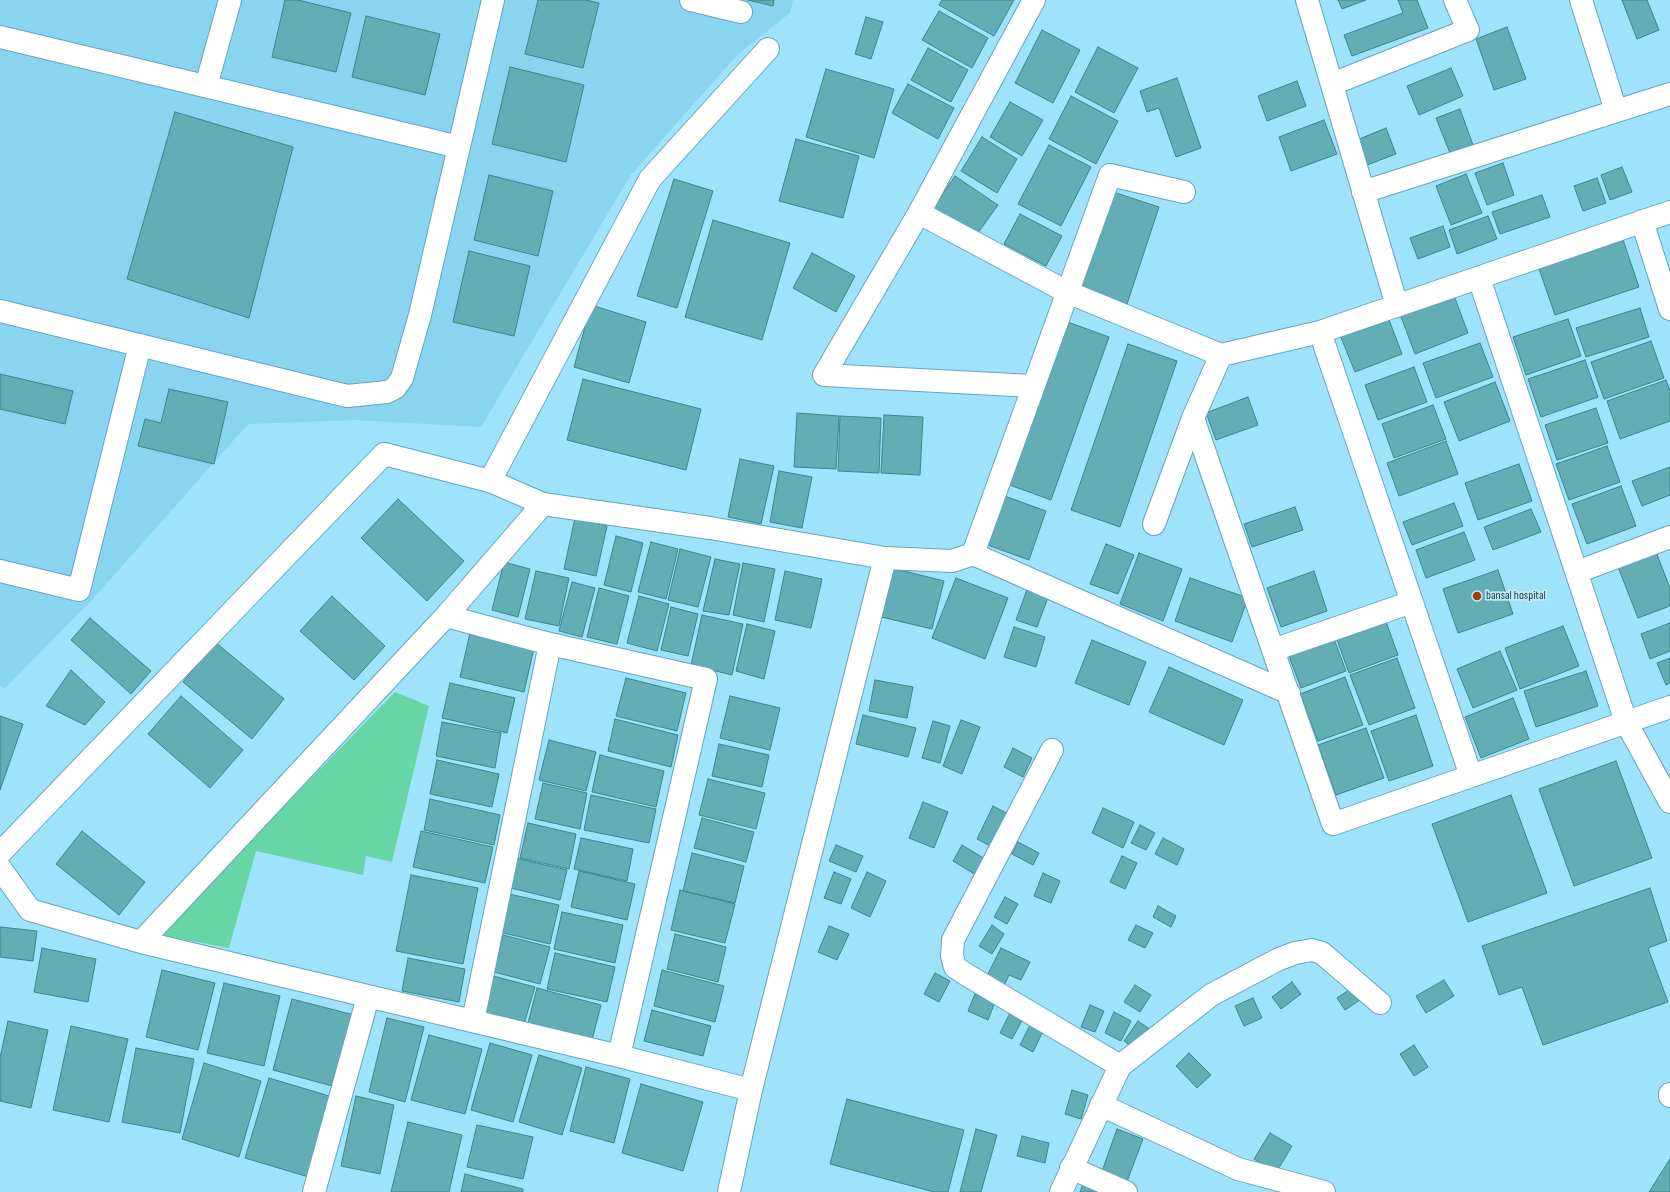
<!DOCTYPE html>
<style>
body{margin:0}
canvas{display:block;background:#9ee2fb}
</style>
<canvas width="1670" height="1192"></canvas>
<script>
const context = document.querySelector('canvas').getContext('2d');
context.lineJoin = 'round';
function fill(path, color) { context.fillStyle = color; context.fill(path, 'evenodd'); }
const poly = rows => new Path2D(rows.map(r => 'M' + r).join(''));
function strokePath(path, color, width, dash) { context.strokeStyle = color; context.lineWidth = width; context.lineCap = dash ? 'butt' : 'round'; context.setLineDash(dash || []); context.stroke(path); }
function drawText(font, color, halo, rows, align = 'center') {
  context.font = font + ' "Sofia Sans Condensed",sans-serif'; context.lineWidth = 3.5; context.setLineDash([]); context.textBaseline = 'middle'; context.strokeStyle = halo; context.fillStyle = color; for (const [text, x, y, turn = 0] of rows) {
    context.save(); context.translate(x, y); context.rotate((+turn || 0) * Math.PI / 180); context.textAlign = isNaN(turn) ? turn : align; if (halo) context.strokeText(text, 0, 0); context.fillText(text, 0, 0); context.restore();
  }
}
fill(poly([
 [0,0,793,0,790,13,737,55,630,176,481,427,355,420,248,424,92,600,5,688,0,686]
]), '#89d4ef');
fill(poly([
 [395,692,429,706,392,862,366,856,363,875,256,851,229,948,159,935]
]), '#67d6a7');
const building = poly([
 [285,0,298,0,351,13,336,72,272,57,285,0],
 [538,0,586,0,599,3,583,68,525,54,538,0],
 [748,0,774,0,773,6,748,0],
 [942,0,1014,0,994,36,939,5,942,0],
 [1338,0,1366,0,1342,9,1338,0],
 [1398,0,1417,0,1428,28,1352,56,1344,35,1403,13,1398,0],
 [1622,0,1647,0,1659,30,1637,39,1622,0],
 [939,11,988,38,972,68,922,40,939,11],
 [366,16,440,34,425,95,352,77,366,16],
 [866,17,883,22,871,59,855,54,866,17],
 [1507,27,1526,79,1494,90,1476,39,1507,27],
 [1042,30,1080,50,1053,103,1015,83,1042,30],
 [1098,47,1138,68,1114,113,1075,92,1098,47],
 [928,48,968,70,951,102,911,80,928,48],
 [510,67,584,85,566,162,492,144,510,67],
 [1451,68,1463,96,1419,115,1407,86,1451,68],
 [826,69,894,89,874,158,806,137,826,69],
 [1177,78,1201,148,1176,157,1159,108,1147,112,1140,91,1177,78],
 [1297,81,1306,106,1267,121,1258,96,1297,81],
 [908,84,954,108,938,139,892,113,908,84],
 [1071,96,1118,121,1096,164,1049,139,1071,96],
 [1010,102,1043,120,1022,156,990,137,1010,102],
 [1460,109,1473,145,1450,153,1436,118,1460,109],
 [175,112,293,147,249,318,127,279,175,112],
 [1324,120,1337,154,1291,171,1279,137,1324,120],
 [1386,128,1396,154,1367,165,1357,140,1386,128],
 [982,137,1017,159,997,193,961,171,982,137],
 [796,139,859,156,843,218,779,201,796,139],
 [1049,145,1091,167,1061,226,1018,204,1049,145],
 [1503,163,1514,195,1487,205,1475,173,1503,163],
 [1622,167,1632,192,1610,200,1601,175,1622,167],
 [1466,174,1482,213,1451,225,1436,186,1466,174],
 [489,175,553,191,538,256,474,240,489,175],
 [955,176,998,205,975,237,933,208,955,176],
 [1597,178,1606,203,1583,211,1574,186,1597,178],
 [674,179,713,191,677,308,637,296,674,179],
 [1113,192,1159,207,1127,304,1080,288,1113,192],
 [1542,195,1550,217,1500,234,1492,212,1542,195],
 [1020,214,1062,236,1046,266,1004,244,1020,214],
 [1488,216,1497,239,1457,254,1449,230,1488,216],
 [713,220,790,243,762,340,685,317,713,220],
 [1443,226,1450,247,1418,259,1410,238,1443,226],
 [1621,234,1639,287,1555,315,1537,263,1621,234],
 [469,251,530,266,514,336,453,322,469,251],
 [812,253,855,276,836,312,793,288,812,253],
 [1453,293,1468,333,1415,354,1400,314,1453,293],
 [591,305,646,322,629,383,574,367,591,305],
 [1640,308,1649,337,1586,357,1576,328,1640,308],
 [1388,317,1402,354,1355,372,1340,335,1388,317],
 [1568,319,1581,356,1526,375,1513,337,1568,319],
 [1065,321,1109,337,1051,500,1007,484,1065,321],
 [1651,341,1664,378,1604,399,1591,362,1651,341],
 [1480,343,1493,377,1436,398,1423,363,1480,343],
 [1128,344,1177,361,1120,527,1071,510,1128,344],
 [1585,360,1598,397,1541,417,1528,379,1585,360],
 [1414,367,1427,402,1378,420,1365,385,1414,367],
 [0,374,73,391,65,424,0,409,0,374],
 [583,379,701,409,686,470,567,440,583,379],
 [1666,380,1670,391,1670,421,1620,439,1607,401,1666,380],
 [1495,382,1510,421,1459,441,1444,402,1495,382],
 [169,389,228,402,214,464,138,446,145,419,161,423,169,389],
 [1248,397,1258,425,1216,440,1206,413,1248,397],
 [1433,405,1446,439,1394,458,1382,424,1433,405],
 [1596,408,1608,443,1557,460,1545,425,1596,408],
 [797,413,839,416,836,469,794,467,797,413],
 [884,415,923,417,920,475,881,473,884,415],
 [840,416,881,418,879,473,838,471,840,416],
 [1446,441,1458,474,1399,496,1387,463,1446,441],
 [1607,446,1620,482,1569,500,1556,464,1607,446],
 [740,459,774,466,761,524,728,517,740,459],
 [1519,464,1532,501,1478,520,1465,483,1519,464],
 [1670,467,1670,495,1642,506,1632,481,1670,467],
 [779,471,812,477,802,528,770,522,779,471],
 [1621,486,1636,526,1587,544,1572,504,1621,486],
 [1002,495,1046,511,1029,560,985,544,1002,495],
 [398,499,464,561,427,601,361,538,398,499],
 [1454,503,1463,526,1412,545,1403,522,1454,503],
 [1295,507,1303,530,1252,547,1244,524,1295,507],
 [1531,509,1541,532,1493,550,1484,527,1531,509],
 [575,518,607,526,596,576,564,569,575,518],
 [1464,532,1475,560,1426,578,1416,550,1464,532],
 [616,536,643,543,631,592,604,585,616,536],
 [651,542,678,549,666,599,638,592,651,542],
 [1106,544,1134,555,1118,594,1090,584,1106,544],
 [680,549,711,557,698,607,668,600,680,549],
 [1656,552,1670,588,1670,606,1638,618,1618,567,1656,552],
 [1139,553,1182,569,1163,621,1120,604,1139,553],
 [715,559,740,564,729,615,703,611,715,559],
 [504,562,530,569,518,617,492,610,504,562],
 [743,563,775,569,764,622,733,615,743,563],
 [888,567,944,581,932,629,877,616,888,567],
 [1498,570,1513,614,1458,633,1443,589,1498,570],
 [536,571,569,578,559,626,525,619,536,571],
 [785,571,822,579,811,628,775,620,785,571],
 [1314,571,1327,611,1281,627,1267,588,1314,571],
 [956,578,1008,598,985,659,932,638,956,578],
 [1190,578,1248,598,1232,642,1175,621,1190,578],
 [572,582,595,588,582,637,559,631,572,582],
 [1029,584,1050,592,1037,627,1016,620,1029,584],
 [599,588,629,596,617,644,587,637,599,588],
 [332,596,385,646,354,680,300,631,332,596],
 [639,596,669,604,657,651,627,643,639,596],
 [671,607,698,614,688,656,661,650,671,607],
 [702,615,743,624,732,675,691,665,702,615],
 [90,618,151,671,131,694,71,640,90,618],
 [1385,619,1398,655,1349,673,1336,637,1385,619],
 [1670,623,1670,651,1650,659,1641,634,1670,623],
 [747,624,775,631,764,679,736,671,747,624],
 [1563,626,1579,666,1520,689,1505,648,1563,626],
 [1014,627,1045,637,1036,667,1004,657,1014,627],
 [470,633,534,648,524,692,460,677,470,633],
 [1334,639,1346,671,1301,688,1289,656,1334,639],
 [1092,640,1146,662,1129,705,1075,683,1092,640],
 [215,642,284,699,252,739,183,682,215,642],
 [1500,651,1517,690,1473,708,1457,669,1500,651],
 [1397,658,1415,708,1369,725,1350,675,1397,658],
 [1670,658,1670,683,1666,685,1657,663,1670,658],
 [1169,667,1243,700,1224,745,1149,712,1169,667],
 [71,670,105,702,85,725,46,706,71,670],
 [1586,671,1598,706,1536,727,1524,691,1586,671],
 [1345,677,1363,725,1318,741,1300,694,1345,677],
 [626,678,686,693,677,731,616,716,626,678],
 [875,680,913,687,907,718,869,711,875,680],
 [450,683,515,698,507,733,442,718,450,683],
 [181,696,243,750,210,788,148,734,181,696],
 [730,696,780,708,770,750,720,738,730,696],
 [1513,698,1529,739,1481,758,1465,717,1513,698],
 [863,715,916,728,908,757,856,744,863,715],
 [1416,715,1433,766,1389,781,1371,731,1416,715],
 [0,716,23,724,0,790,0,716],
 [615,719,678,735,671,767,608,751,615,719],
 [961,720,980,727,962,774,943,766,961,720],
 [933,721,950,726,940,763,922,758,933,721],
 [442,722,501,733,495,768,436,756,442,722],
 [1366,728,1384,778,1336,795,1318,745,1366,728],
 [549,740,596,752,586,791,539,780,549,740],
 [719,744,769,755,762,787,712,776,719,744],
 [1013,748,1032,758,1023,777,1004,767,1013,748],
 [600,755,664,771,656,807,592,792,600,755],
 [437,760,499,774,492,807,430,794,437,760],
 [1616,761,1652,858,1574,886,1539,789,1616,761],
 [708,779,765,793,756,829,699,815,708,779],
 [543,783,587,793,580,829,535,819,543,783],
 [591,795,656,809,649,843,584,830,591,795],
 [1511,795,1547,893,1468,922,1432,824,1511,795],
 [430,799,500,815,494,845,424,830,430,799],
 [923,802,948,812,934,848,909,838,923,802],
 [993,806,1014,817,998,850,977,839,993,806],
 [1103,808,1134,822,1123,848,1092,833,1103,808],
 [702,818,754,832,746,862,694,848,702,818],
 [528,823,576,834,569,869,520,858,528,823],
 [1140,825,1155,833,1146,850,1131,843,1140,825],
 [82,831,145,882,119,915,56,864,82,831],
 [421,831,493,847,485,883,413,867,421,831],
 [581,838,633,849,627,881,574,869,581,838],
 [1163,838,1184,849,1177,865,1155,854,1163,838],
 [1018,842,1039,853,1033,865,1012,854,1018,842],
 [836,845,863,856,856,872,829,861,836,845],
 [962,845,985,859,976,875,953,861,962,845],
 [692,853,744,866,735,903,683,891,692,853],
 [1122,856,1137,863,1125,889,1110,882,1122,856],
 [515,858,567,870,560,900,507,887,515,858],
 [579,871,635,884,627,920,571,907,579,871],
 [834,872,851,879,841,904,824,898,834,872],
 [867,872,886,881,870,917,851,908,867,872],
 [1043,873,1060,881,1051,903,1034,896,1043,873],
 [411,875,478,888,463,964,396,951,411,875],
 [1650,888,1667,941,1648,948,1668,1002,1543,1045,1522,987,1499,995,1482,946,1650,888],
 [680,890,735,904,725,943,671,930,680,890],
 [504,893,559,905,550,944,495,931,504,893],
 [1005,897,1018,904,1007,924,994,917,1005,897],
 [1158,906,1176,916,1171,927,1153,917,1158,906],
 [562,912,623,925,615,963,554,949,562,912],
 [992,925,1004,934,992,954,979,946,992,925],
 [1136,925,1153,933,1145,948,1128,940,1136,925],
 [829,926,849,934,837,960,818,952,829,926],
 [0,927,37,931,33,961,0,957,0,927],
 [675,934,726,947,718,982,667,969,675,934],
 [503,935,550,947,540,984,494,972,503,935],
 [42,948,96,959,88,1002,34,992,42,948],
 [1001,948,1030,962,1021,980,1009,975,1004,986,986,978,1001,948],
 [555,953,615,967,607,1002,547,989,555,953],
 [408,958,465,969,459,1002,402,991,408,958],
 [162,970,215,983,198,1050,146,1037,162,970],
 [662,970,724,986,715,1022,654,1006,662,970],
 [935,973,950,981,939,1002,924,994,935,973],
 [493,976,535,987,524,1024,482,1013,493,976],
 [1444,980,1454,996,1426,1013,1416,996,1444,980],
 [1292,982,1301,994,1281,1009,1272,997,1292,982],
 [224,983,280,996,264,1066,207,1053,224,983],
 [1135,985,1151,995,1140,1012,1124,1002,1135,985],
 [1355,986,1363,998,1345,1010,1337,998,1355,986],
 [537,988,601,1005,591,1044,527,1027,537,988],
 [975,994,995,1002,988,1020,968,1011,975,994],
 [1253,998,1262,1018,1244,1026,1235,1006,1253,998],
 [292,999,354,1015,336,1087,273,1070,292,999],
 [1090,1005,1104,1011,1095,1032,1081,1027,1090,1005],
 [652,1010,711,1026,703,1056,644,1041,652,1010],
 [1011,1011,1024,1017,1012,1039,1000,1033,1011,1011],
 [1114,1012,1131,1021,1121,1041,1105,1033,1114,1012],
 [387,1018,424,1027,405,1102,369,1092,387,1018],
 [8,1021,48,1030,31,1108,0,1101,0,1058,8,1021],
 [1138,1021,1151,1030,1137,1051,1124,1041,1138,1021],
 [1030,1025,1043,1031,1033,1052,1020,1045,1030,1025],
 [71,1026,128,1039,109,1122,53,1110,71,1026],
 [429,1035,482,1049,465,1114,411,1100,429,1035],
 [490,1043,532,1055,513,1122,471,1110,490,1043],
 [1414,1045,1428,1067,1414,1076,1400,1054,1414,1045],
 [136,1048,194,1059,180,1133,122,1122,136,1048],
 [1189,1053,1211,1075,1197,1088,1176,1066,1189,1053],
 [539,1055,582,1068,562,1135,519,1122,539,1055],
 [204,1063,261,1081,239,1157,182,1139,204,1063],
 [586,1067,630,1079,614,1143,570,1131,586,1067],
 [269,1078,336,1098,312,1178,245,1158,269,1078],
 [641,1084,703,1102,683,1171,622,1153,641,1084],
 [1072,1090,1088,1095,1081,1119,1065,1114,1072,1090],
 [356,1096,394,1105,380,1174,341,1166,356,1096],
 [847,1099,964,1130,948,1192,934,1192,830,1164,847,1099],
 [408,1122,462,1135,449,1192,391,1192,408,1122],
 [477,1125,533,1137,523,1179,467,1167,477,1125],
 [976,1129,997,1135,981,1192,960,1192,976,1129],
 [1117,1129,1143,1139,1126,1184,1101,1174,1117,1129],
 [1270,1133,1292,1146,1276,1173,1254,1159,1270,1133],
 [1022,1136,1049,1143,1045,1163,1017,1156,1022,1136],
 [1670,1159,1670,1192,1649,1192,1670,1159],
 [465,1174,523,1189,523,1192,461,1192,465,1174],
 [1083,1184,1101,1192,1080,1192,1083,1184]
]);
fill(building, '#63aeb5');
strokePath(building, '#39868d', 1);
const minor = poly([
 [691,0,741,12],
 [1307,0,1397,306],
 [1581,0,1616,111],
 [0,37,459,147],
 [1332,84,1468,30,1455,0],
 [206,86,230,0],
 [1363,192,1670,94],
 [919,213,1067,292,1221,355,1320,332,1670,212],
 [1642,221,1670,309],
 [1479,278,1626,722,1670,802],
 [0,311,347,396,387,392,395,388,402,378,420,315,493,0],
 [1320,332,1471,776],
 [1033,386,824,375,919,213,1034,0],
 [1193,418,1333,824,1670,707],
 [490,481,650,179,768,49],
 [1154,524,1193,418,1221,355],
 [973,554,1289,693],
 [0,571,79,590,140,345],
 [1577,572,1670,537],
 [446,616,550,644,706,679,619,1056],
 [1273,650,1412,602],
 [1052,750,953,940,952,956,955,967,967,975,1120,1066],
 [0,853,384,454,490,481,543,504,710,528,885,558],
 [0,868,30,910,141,942,619,1056,751,1090],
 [141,942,446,616,543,504],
 [473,1021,550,644],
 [1670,1094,1670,1096],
 [1101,1105,1238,1169,1324,1192],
 [1071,1168,1126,1192],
 [314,1192,368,997],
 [729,1192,751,1090,885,558,952,561,973,554,1110,175,1184,192],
 [1061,1192,1120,1066,1211,995,1277,960,1295,953,1312,950,1322,953,1380,1003]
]);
strokePath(minor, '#64a6be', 24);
strokePath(minor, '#fff', 22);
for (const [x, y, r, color] of [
 [1477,596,5,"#a03d01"]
]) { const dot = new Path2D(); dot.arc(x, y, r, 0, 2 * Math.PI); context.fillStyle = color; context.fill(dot); strokePath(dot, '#c3eaf9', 1.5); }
drawText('12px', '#203c46', '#c3eaf9', [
 ["bansal hospital",1486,596]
], 'left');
</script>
